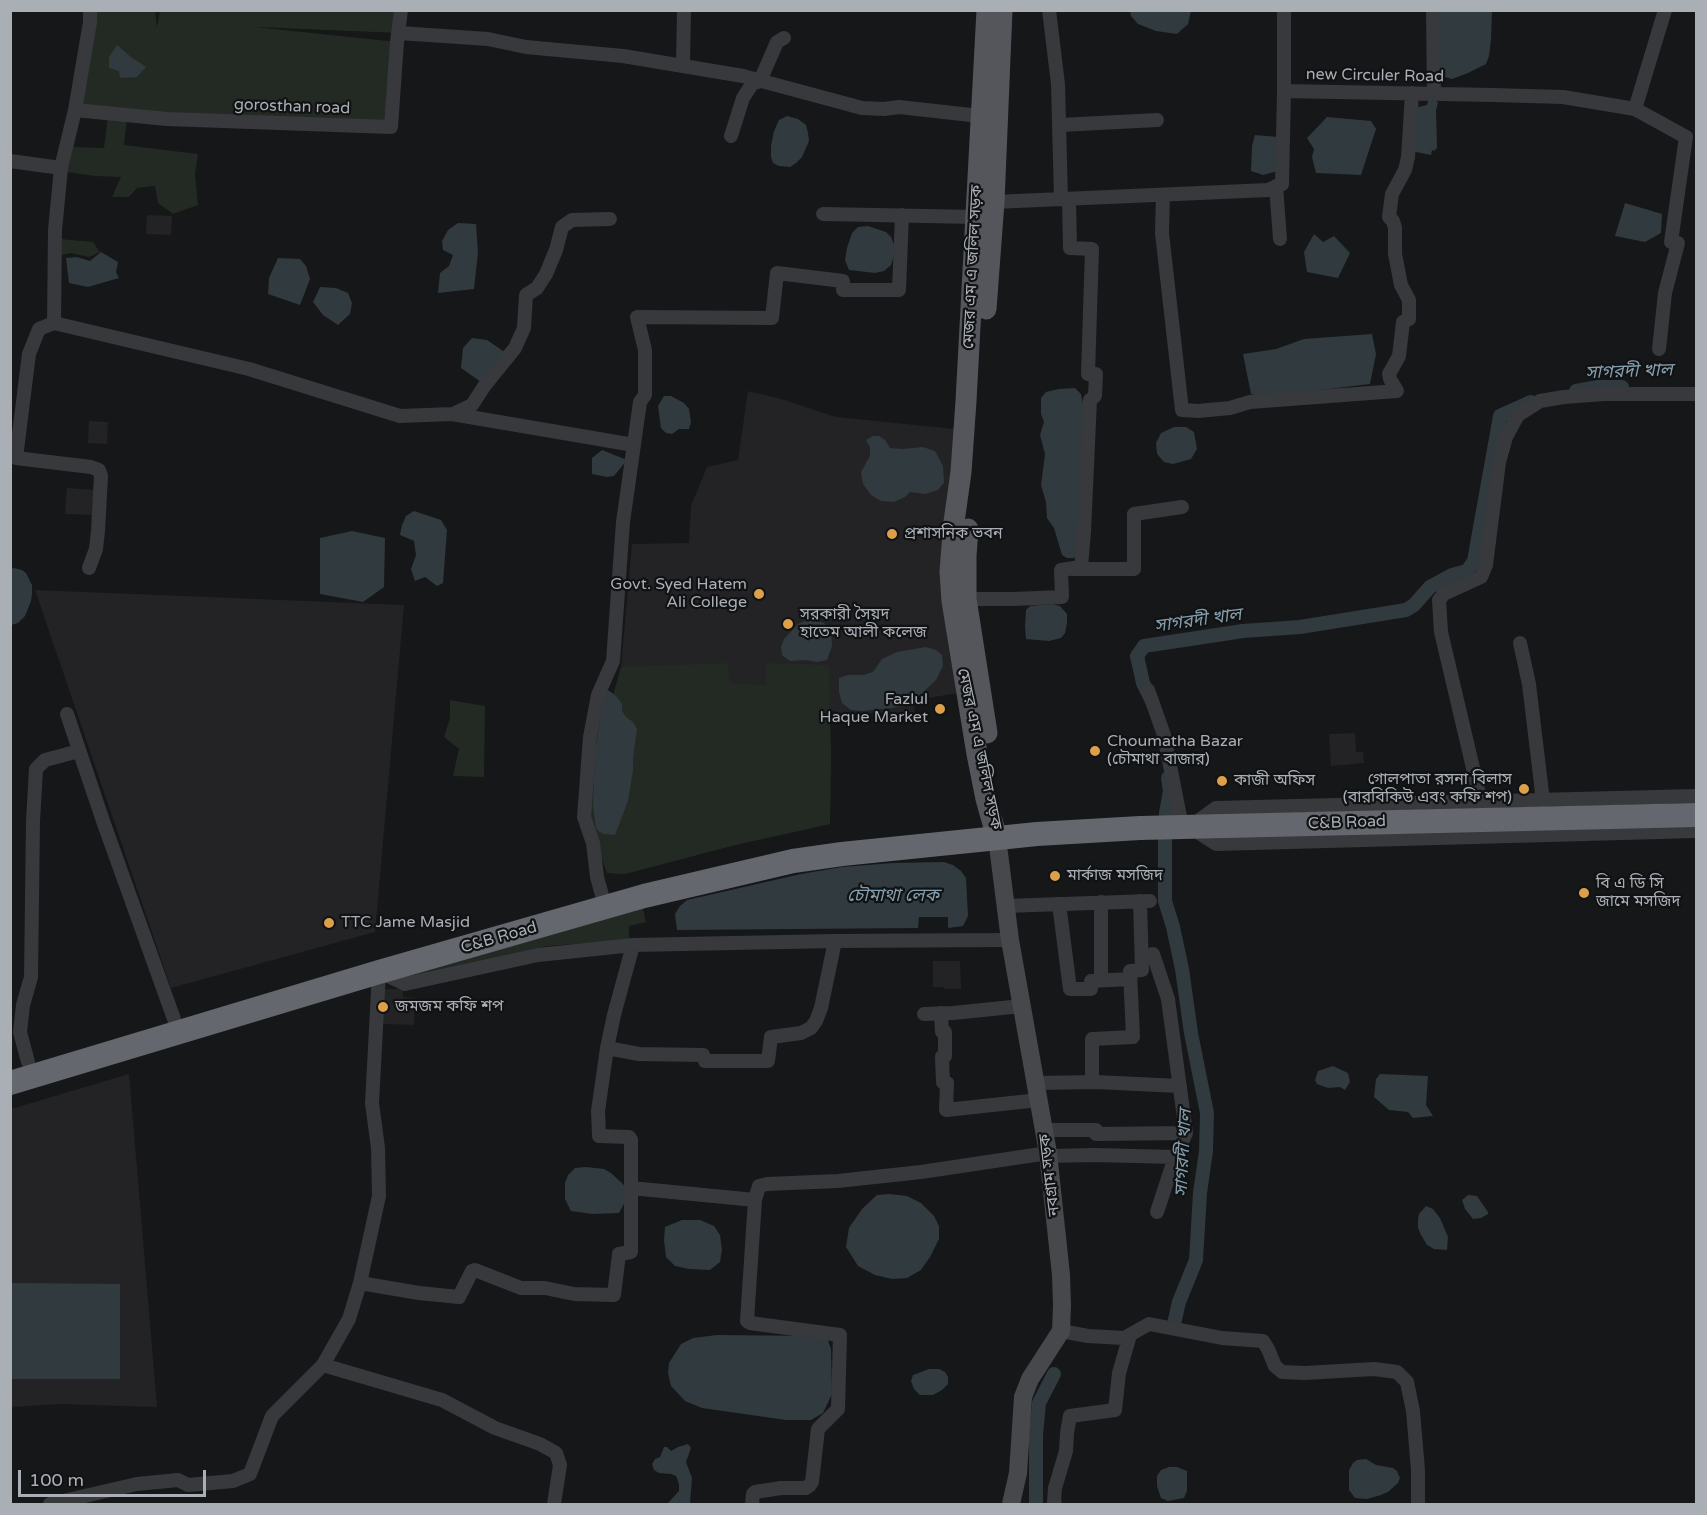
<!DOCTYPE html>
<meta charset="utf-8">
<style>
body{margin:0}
#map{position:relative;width:1707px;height:1515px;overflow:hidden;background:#161718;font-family:"Varela Round",sans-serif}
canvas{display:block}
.frame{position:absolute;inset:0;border:12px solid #aaafb6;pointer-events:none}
.scale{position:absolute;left:18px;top:1470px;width:188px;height:27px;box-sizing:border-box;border:3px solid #aaafb6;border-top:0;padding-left:8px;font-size:18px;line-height:21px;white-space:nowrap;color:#aaafb6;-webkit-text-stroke:4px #111213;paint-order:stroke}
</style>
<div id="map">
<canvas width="1707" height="1515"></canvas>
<div class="frame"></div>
<div class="scale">100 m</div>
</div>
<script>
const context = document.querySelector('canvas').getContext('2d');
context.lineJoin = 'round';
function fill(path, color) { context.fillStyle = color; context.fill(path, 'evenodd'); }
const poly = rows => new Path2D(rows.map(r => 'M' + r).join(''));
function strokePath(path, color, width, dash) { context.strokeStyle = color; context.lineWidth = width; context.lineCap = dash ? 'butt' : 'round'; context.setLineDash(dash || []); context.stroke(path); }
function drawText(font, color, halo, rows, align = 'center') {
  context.font = font + ' "Varela Round","Noto Sans Bengali",sans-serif'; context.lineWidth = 4.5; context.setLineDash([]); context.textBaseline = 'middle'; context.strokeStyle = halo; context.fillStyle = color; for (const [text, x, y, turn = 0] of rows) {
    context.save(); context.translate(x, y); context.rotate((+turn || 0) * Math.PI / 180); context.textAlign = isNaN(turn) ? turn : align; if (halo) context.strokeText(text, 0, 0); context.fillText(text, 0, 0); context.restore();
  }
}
fill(poly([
 [147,215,172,216,171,235,146,234],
 [748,391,781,399,836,417,955,429,959,693,915,700,914,713,839,713,829,709,831,754,830,824,735,845,625,874,607,873,606,724,621,667,632,544,689,543,691,506,707,467,738,460],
 [89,421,108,422,107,444,88,443],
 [67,488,95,490,93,515,65,514],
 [35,590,404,605,375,932,171,988],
 [1355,733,1356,752,1363,752,1364,763,1331,766,1329,734],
 [933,961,960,961,961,989,944,989,944,987,933,987],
 [382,989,403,989,403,997,415,998,414,1025,382,1024],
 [129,1074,157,1407,60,1404,11,1407,11,1109]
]), '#232325');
fill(poly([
 [89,11,155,11,157,27,160,11,401,11,399,33,255,27,397,42,391,127,75,110],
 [108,116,127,119,124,145,198,154,195,174,198,205,173,214,158,203,155,186,137,188,129,197,112,197,121,177,95,176,67,172,73,147,104,148],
 [60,239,93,242,100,252,89,257,71,253,58,256],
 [727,663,730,683,766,685,766,663,829,665,831,754,830,824,735,845,625,874,607,873,591,828,588,783,621,667],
 [450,700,485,706,484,777,453,776,459,749,444,737,450,718],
 [641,900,646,922,629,926,629,940,547,946,405,980,401,965]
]), '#232a23');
fill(poly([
 [1130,11,1130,10,1191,11,1188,24,1177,34,1156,31,1138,24,1131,16],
 [1440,11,1492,11,1491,40,1489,56,1486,64,1468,73,1452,79,1441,76,1439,52],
 [117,45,131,57,146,67,137,77,120,78,119,71,109,68,109,57],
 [1429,98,1435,99,1438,103,1436,110,1437,148,1434,151,1432,150,1431,155,1411,151,1414,108,1427,105],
 [787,116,798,119,806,125,808,133,809,141,802,157,796,163,790,167,779,166,773,163,771,157,771,146,774,131,779,120],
 [1327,117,1371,121,1376,129,1361,175,1316,173,1312,157,1314,149,1307,138],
 [1255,135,1278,137,1278,171,1263,175,1251,171,1252,146],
 [1625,203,1662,214,1661,233,1645,242,1615,236],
 [458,223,476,224,478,252,474,289,438,293,440,273,449,266,453,255,443,250,442,241,448,230],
 [868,226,886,232,891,237,896,249,891,265,884,271,875,273,849,270,845,260,847,248,852,233,858,227],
 [1314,234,1323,242,1334,236,1350,253,1338,278,1307,272,1304,252],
 [101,252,118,262,116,272,119,278,88,287,69,283,66,258,77,257,90,261],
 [278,258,300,259,306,266,310,279,300,305,268,294,269,278],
 [320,287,336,288,348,293,352,303,350,314,338,325,323,315,313,302],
 [1372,334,1376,354,1370,384,1287,394,1263,398,1251,394,1243,354,1276,349,1304,339],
 [472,338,487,340,506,353,481,382,461,368,463,348],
 [1075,388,1081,394,1084,408,1077,556,1073,558,1067,558,1062,555,1054,528,1047,518,1046,502,1041,485,1045,454,1040,435,1044,422,1041,414,1041,398,1046,392,1059,389],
 [664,396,671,396,684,403,689,409,691,422,689,429,679,429,672,434,666,433,661,428,658,406],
 [1174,427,1186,427,1194,432,1197,449,1191,459,1173,464,1164,462,1157,454,1156,443,1161,433],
 [873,436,879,436,885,440,890,448,902,449,923,447,935,451,943,466,944,483,938,490,925,494,910,492,905,497,894,502,881,501,871,495,863,484,861,472,870,456,870,447,866,440],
 [602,450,627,460,614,476,607,477,592,474,592,458],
 [414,511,441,520,447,530,443,583,437,586,425,577,415,581,411,569,416,555,414,541,400,535,402,525,406,516],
 [352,531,385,538,384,587,363,602,320,594,320,538],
 [14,568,22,570,26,573,32,585,32,594,31,601,25,616,18,623,11,625,11,569],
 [1052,604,1060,606,1067,614,1067,623,1065,633,1061,638,1049,641,1026,639,1025,627,1026,610,1030,606],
 [807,620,822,622,831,628,832,646,827,660,817,662,806,660,790,661,782,655,781,647,784,639,798,624],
 [926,647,936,650,942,655,943,666,936,680,911,704,892,708,862,711,851,710,842,703,839,692,839,678,848,675,863,675,873,672,882,659,897,652],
 [608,690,616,696,622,704,622,711,626,717,633,722,637,729,633,757,633,770,628,801,615,835,604,834,598,831,596,828,593,805,595,752,604,695],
 [944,862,953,865,961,871,966,878,968,916,963,926,948,928,948,917,919,917,918,928,677,930,675,914,680,906,687,900,801,874,842,867,893,863],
 [1333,1066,1348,1073,1350,1082,1345,1090,1340,1087,1328,1088,1317,1084,1315,1080,1318,1071],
 [1380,1074,1428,1076,1426,1105,1433,1116,1413,1118,1408,1112,1389,1110,1374,1097,1376,1079],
 [586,1167,604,1169,611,1173,622,1183,625,1187,625,1202,619,1213,593,1214,571,1211,565,1199,565,1183,568,1175,575,1168],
 [889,1194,907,1196,921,1203,934,1216,939,1226,939,1239,930,1257,921,1270,907,1278,892,1279,875,1275,858,1266,846,1247,849,1228,862,1209,877,1195],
 [1468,1195,1477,1196,1488,1212,1488,1214,1481,1218,1473,1219,1465,1209,1462,1200],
 [1426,1206,1433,1209,1440,1218,1448,1237,1447,1250,1434,1249,1427,1245,1421,1235,1418,1228,1418,1219,1419,1214],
 [682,1220,700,1220,714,1226,720,1235,722,1250,720,1262,710,1270,689,1269,675,1266,666,1257,664,1240,665,1227],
 [11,1283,120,1284,120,1379,11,1379],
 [717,1335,821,1336,827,1338,831,1349,832,1394,823,1413,811,1420,786,1420,702,1408,685,1401,671,1386,668,1373,669,1363,681,1344,693,1338],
 [929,1369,939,1369,945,1372,948,1377,948,1384,942,1390,933,1395,920,1395,914,1389,911,1381,913,1375],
 [688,1444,691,1448,686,1462,692,1478,690,1504,667,1504,679,1491,679,1484,676,1476,671,1474,659,1473,654,1470,652,1464,655,1459,660,1457,664,1447,667,1447,671,1451,678,1447],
 [1366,1459,1376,1465,1393,1468,1397,1471,1400,1478,1398,1483,1388,1492,1381,1495,1367,1499,1355,1498,1349,1490,1349,1470,1353,1463,1357,1460],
 [1169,1467,1177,1467,1187,1471,1187,1491,1184,1498,1168,1501,1161,1498,1157,1486,1157,1476,1161,1470]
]), '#313a3f');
strokePath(poly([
 [1576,391,1598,387,1622,387],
 [1152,701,1143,683,1137,656,1144,646,1243,631,1300,627,1406,610,1414,605,1430,587,1452,575,1467,571,1474,561,1500,416,1531,402],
 [1168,778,1170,791,1166,813,1165,840,1165,901,1173,927,1182,969,1191,1033,1207,1113,1206,1151,1200,1193,1196,1260,1179,1302,1174,1324],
 [1036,1504,1036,1435,1039,1403,1054,1374]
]), '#313a3f', 14);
strokePath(poly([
 [1049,10,1058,84,1061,199],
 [1433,10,1434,94],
 [399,33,488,39,526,47,623,56,743,76,862,108,884,109,899,107,989,117],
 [683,66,684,10],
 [1284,91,1284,10],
 [1635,109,1686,137,1671,242,1678,243,1665,293,1659,349],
 [75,110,167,119,391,127,397,42,401,10],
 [1060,125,1157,120],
 [731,136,743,98,752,84,760,81,777,42,784,38],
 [10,161,61,168],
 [1276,186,1280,239],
 [1163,195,1162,233,1182,410,1198,411,1230,408,1250,402,1397,391,1390,379,1389,374,1399,356,1403,322,1409,319,1409,300,1401,285,1395,254,1395,228,1393,221,1389,217,1392,194,1405,170,1408,157,1412,93],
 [994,202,1268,190,1282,184,1284,91,1493,95,1563,97,1635,109,1665,10],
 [823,214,976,217],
 [54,323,55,230,61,168,75,110,90,22,90,10],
 [453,414,472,405,485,385,515,348,524,328,526,295,537,288,546,274,556,250,562,227,572,220,610,219],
 [89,568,96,549,98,531,101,476,99,470,91,467,16,458,29,354,39,329,54,323,249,369,400,416,452,414,634,445],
 [1072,569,1134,569,1134,514,1182,507],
 [966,599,1013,599,1062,597,1061,570,1081,567,1084,532,1090,400,1095,396,1096,374,1088,374,1092,249,1070,248,1069,199],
 [1520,643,1529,684,1543,801],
 [1148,690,1164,735,1182,827],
 [67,714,103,821,174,1019],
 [1696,796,1216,808,1190,827,1216,844,1696,831],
 [1481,802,1441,632,1439,600,1444,594,1481,577,1486,565,1499,462,1506,437,1518,415,1540,401,1564,397,1604,394,1696,394],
 [602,895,597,877,593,843,584,817,590,737,598,695,613,661,623,522,640,402,645,395,645,350,637,317,772,318,777,273,843,281,843,290,899,290,902,215],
 [1101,902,1101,980],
 [1059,904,1070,989,1091,989,1091,981,1130,979],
 [1005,906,1150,901],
 [1153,954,1168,999,1186,1133,1175,1157,1157,1212],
 [941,1013,942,1032,945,1032,945,1056,942,1057,943,1082,947,1083,946,1110,1039,1100],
 [924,1014,953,1013,1022,1006],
 [607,1048,639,1054,703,1055,705,1061,768,1061,771,1037,801,1033,811,1028,816,1021,821,1008,835,941],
 [28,1062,20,1032,23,1005,31,977,33,821,36,769,45,760,79,751],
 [1092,1082,1092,1039,1133,1037,1130,971,1142,970,1140,901],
 [1036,1083,1095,1082,1180,1086],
 [1044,1130,1096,1130,1096,1134,1186,1133],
 [1048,1156,1095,1155,1175,1157],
 [631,1188,755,1200,759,1186,767,1184,838,1181,921,1172,1048,1153],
 [360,1283,419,1293,459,1297,472,1271,475,1270,521,1288,545,1288,574,1294,614,1295,619,1254,631,1252,631,1140,629,1137,599,1136,598,1111,607,1048,614,1015,633,945],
 [1061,1331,1088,1336,1124,1338,1149,1324,1222,1338,1263,1341,1268,1349,1275,1366,1282,1372,1305,1373,1374,1369,1397,1372,1407,1382,1413,1411,1418,1470,1418,1504],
 [323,1365,442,1400,495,1428,540,1444,556,1453,560,1465,554,1504],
 [50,1504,137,1484,178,1480,188,1485,233,1481,250,1474,272,1416,323,1365,349,1319,360,1283,379,1196,378,1148,372,1103,379,972,405,984,538,955,633,945,835,941,1010,940],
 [752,1504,753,1494,755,1492,781,1488,806,1488,809,1486,812,1482,818,1429,838,1409,840,1335,750,1323,747,1321,755,1200],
 [1055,1504,1054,1502,1055,1488,1066,1451,1067,1433,1070,1416,1115,1410,1119,1373,1130,1335]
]), '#38393d', 14);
strokePath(poly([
 [997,838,1010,940,1048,1153,1061,1275,1062,1305,1061,1331,1030,1379,1023,1397,1018,1473,1011,1504]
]), '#46484c', 18);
strokePath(poly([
 [987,10,966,401,961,472,954,522,950,571,952,601,977,754,986,799,997,838],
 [986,309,994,202,1002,10],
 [968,529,966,556,966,599,987,733]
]), '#54565b', 21);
strokePath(poly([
 [10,1083,379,972,644,896,793,861,842,854,1037,834,1140,828,1696,815]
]), '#64676d', 24);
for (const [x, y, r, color] of [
 [892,534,6,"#dc9f4a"],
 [759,594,6,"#dc9f4a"],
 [788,624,6,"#dc9f4a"],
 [940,709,6,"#dc9f4a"],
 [1095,751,6,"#dc9f4a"],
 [1222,781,6,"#dc9f4a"],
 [1524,789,6,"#dc9f4a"],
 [1055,876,6,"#dc9f4a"],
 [1584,893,6,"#dc9f4a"],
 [329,923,6,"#dc9f4a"],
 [383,1007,6,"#dc9f4a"]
]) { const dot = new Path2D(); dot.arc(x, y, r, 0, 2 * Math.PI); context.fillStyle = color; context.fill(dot); strokePath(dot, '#111213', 2); }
drawText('16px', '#aaafb6', '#111213', [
 ["new Circuler Road",1375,76,1],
 ["gorosthan road",292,107,2],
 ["মেজর এম এ জলিল সড়ক",973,267,-87],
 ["মেজর এম এ জলিল সড়ক",979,749,78],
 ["C&B Road",1347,823,-2],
 ["C&B Road",499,938,-16],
 ["নবগ্রাম সড়ক",1050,1175,-97]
]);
drawText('16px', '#aaafb6', '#111213', [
 ["প্রশাসনিক ভবন",904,534],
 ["Govt. Syed Hatem",747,585,"right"],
 ["Ali College",747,603,"right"],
 ["সরকারী সৈয়দ",800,615],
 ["হাতেম আলী কলেজ",800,633],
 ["Fazlul",928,700,"right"],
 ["Haque Market",928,718,"right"],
 ["Choumatha Bazar",1107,742],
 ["(চৌমাথা বাজার)",1107,760],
 ["গোলপাতা রসনা বিলাস",1512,780,"right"],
 ["(বারবিকিউ এবং কফি শপ)",1512,798,"right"],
 ["কাজী অফিস",1234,781],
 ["মার্কাজ মসজিদ",1067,876],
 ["বি এ ডি সি",1596,884],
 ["জামে মসজিদ",1596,902],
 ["TTC Jame Masjid",341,923],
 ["জমজম কফি শপ",395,1007]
], 'left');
drawText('italic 18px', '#859ead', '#111213', [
 ["সাগরদী খাল",1629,372,-2],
 ["সাগরদী খাল",1198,621,-8],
 ["চৌমাথা লেক",893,896],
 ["সাগরদী খাল",1184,1153,-87]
]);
</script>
